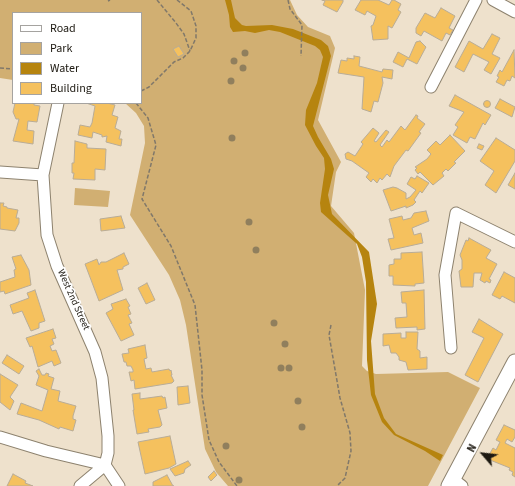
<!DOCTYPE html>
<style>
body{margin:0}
#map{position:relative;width:515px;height:486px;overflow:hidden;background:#eee1cc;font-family:"Source Sans 3",sans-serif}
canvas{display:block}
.legend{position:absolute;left:12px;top:12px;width:130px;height:92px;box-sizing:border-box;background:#fff;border:1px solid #a5a3a0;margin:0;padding:5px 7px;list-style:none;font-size:12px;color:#1d1911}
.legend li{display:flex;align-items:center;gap:8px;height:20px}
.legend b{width:20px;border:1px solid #a5a3a0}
.north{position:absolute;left:463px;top:434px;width:40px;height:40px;-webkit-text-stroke:3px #fff;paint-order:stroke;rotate:298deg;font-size:11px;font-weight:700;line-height:16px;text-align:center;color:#1d1911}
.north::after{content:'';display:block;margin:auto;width:14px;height:18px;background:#1d1911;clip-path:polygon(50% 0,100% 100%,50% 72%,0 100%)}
</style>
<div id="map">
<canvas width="515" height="486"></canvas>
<ul class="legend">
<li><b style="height:5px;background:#fff"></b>Road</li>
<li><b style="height:11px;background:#d1af72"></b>Park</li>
<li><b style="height:11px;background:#b6840f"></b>Water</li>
<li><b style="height:11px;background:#f5c15e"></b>Building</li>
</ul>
<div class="north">N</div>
</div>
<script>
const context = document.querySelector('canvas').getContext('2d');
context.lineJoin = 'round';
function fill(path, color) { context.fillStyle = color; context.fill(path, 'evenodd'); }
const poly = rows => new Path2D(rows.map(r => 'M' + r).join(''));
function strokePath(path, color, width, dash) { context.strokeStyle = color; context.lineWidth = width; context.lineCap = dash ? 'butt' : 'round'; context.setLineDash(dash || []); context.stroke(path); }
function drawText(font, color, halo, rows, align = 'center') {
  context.font = font + ' "Source Sans 3",sans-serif'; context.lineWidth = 3.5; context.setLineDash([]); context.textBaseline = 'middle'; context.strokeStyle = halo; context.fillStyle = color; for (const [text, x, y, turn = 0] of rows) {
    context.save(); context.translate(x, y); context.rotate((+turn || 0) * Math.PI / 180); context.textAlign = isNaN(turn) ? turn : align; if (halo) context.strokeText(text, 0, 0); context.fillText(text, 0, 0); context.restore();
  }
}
fill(poly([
 [0,0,290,0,297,15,308,27,330,36,335,48,318,120,341,162,336,172,331,206,354,233,365,290,362,366,367,371,376,374,448,372,480,388,428,486,228,486,216,472,205,449,186,325,180,300,169,275,130,215,145,143,144,126,136,113,125,103,141,103,141,13,13,13,13,80,0,78],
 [75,188,110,191,108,207,74,205]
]), '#d1af72');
fill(poly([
 [225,0,231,0,235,18,242,25,246,26,272,25,293,29,321,40,328,46,331,56,313,126,318,137,331,159,334,169,328,195,332,214,369,252,377,304,371,341,375,394,384,418,396,434,443,455,440,461,425,451,394,435,382,422,371,395,367,360,366,282,362,257,357,244,321,212,320,203,325,169,324,158,316,146,305,125,306,110,317,83,323,57,320,50,315,46,280,32,269,30,255,33,245,31,233,32,230,27,229,15]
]), '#b6840f');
const building = poly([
 [322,0,343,0,343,2,337,12,323,5,325,1,322,0],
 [361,0,378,0,389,5,392,0,394,0,401,4,398,10,401,12,392,28,388,26,388,39,373,40,371,26,373,25,376,16,367,11,365,15,355,10,361,0],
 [441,8,455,16,449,28,453,30,450,35,446,33,442,41,424,31,421,36,416,33,416,28,425,13,435,18,441,8],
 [492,34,500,38,492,54,500,58,491,74,484,70,489,62,473,54,464,72,455,67,469,41,483,49,492,34],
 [420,41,426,47,417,64,407,59,403,67,393,62,398,52,409,58,416,42,420,41],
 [179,46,184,54,178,57,173,49,179,46],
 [514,50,515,78,512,76,510,81,507,80,504,86,496,82,499,77,497,76,500,70,502,72,514,50],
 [354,56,360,57,359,66,382,72,383,69,393,70,392,79,382,77,383,83,378,102,374,101,371,112,362,109,364,77,338,73,341,60,347,61,347,58,354,59,354,56],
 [455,95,491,115,485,125,483,123,475,139,470,137,467,143,453,135,458,127,455,125,464,112,449,106,455,95],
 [500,99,515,107,512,117,495,108,500,99],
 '483.5 104a3.5 3.5 0 1 1 7 0a3.5 3.5 0 1 1-7 0Z',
 [15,103,34,103,34,105,40,106,37,122,28,121,27,130,34,131,33,144,13,141,19,119,16,119,13,112,15,103],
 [86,103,107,103,115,105,112,115,118,117,115,128,121,131,119,139,122,139,121,146,106,142,107,136,102,137,102,135,93,132,92,138,78,135,80,125,90,127,92,123,95,106,86,103],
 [416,115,418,116,417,118,425,124,419,132,421,133,408,151,406,150,394,166,390,177,387,174,382,180,380,178,377,183,373,179,371,182,366,177,369,173,352,161,346,159,345,154,348,152,355,156,363,144,361,142,373,128,379,133,374,141,376,142,386,130,389,132,380,145,382,147,387,140,389,142,401,126,405,130,416,115],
 [450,135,465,151,454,162,456,163,448,171,446,169,442,173,444,176,433,185,420,172,418,174,415,170,417,168,415,167,427,159,431,154,427,150,436,141,440,145,450,135],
 [496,138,515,150,515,161,496,193,485,185,494,171,480,161,496,138],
 [75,141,87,144,87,148,106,149,105,170,95,169,95,180,73,179,74,173,72,173,72,163,74,163,75,141],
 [479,144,484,146,482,150,477,148,479,144],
 [515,173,515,189,508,185,515,173],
 [417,176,429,183,422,193,420,191,414,200,416,202,413,205,406,208,406,206,391,211,383,190,393,187,397,188,406,193,406,199,410,197,416,190,407,184,411,177,415,179,417,176],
 [0,203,4,203,3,206,7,207,7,208,18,210,16,218,19,218,19,223,15,231,0,229,0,203],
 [426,211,429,221,412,228,414,235,421,233,423,243,391,250,388,239,394,238,389,219,402,216,403,220,411,218,414,213,426,211],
 [121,216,125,228,101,231,100,219,121,216],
 [469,238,491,250,486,258,497,264,489,279,491,280,490,283,486,281,485,283,480,280,482,273,474,273,473,287,461,287,459,271,462,269,462,260,460,255,466,240,468,241,469,238],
 [422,252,424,283,415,284,415,286,393,285,393,276,389,276,389,265,394,264,394,259,401,259,401,253,422,252],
 [124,253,129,264,123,267,123,269,117,270,123,290,99,301,85,264,97,259,99,265,101,262,106,262,124,253],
 [21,255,29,270,31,285,5,294,4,291,0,292,0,282,15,277,14,270,16,269,12,257,21,255],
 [504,272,515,278,515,303,502,296,500,299,492,295,504,272],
 [147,283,155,300,146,304,138,288,147,283],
 [35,290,45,321,39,323,39,328,31,331,22,311,13,314,10,305,29,298,27,293,35,290],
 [424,290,425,329,417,330,417,327,396,328,395,318,407,317,406,303,402,303,401,292,424,290],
 [126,299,130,306,128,307,131,314,128,315,132,323,129,324,134,335,121,341,106,313,113,309,111,304,126,299],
 [479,319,503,334,478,382,465,375,484,338,472,332,479,319],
 [53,329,56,338,52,339,54,344,50,346,52,351,56,350,61,363,54,366,52,361,38,367,32,346,30,347,26,338,53,329],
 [406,332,418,332,417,349,420,351,420,358,427,357,427,369,408,370,406,362,399,360,399,357,396,353,391,353,389,345,383,346,383,334,401,333,401,338,406,338,406,332],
 [145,345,147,358,144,359,146,369,151,368,152,372,169,369,170,371,171,370,172,375,171,375,174,381,172,383,135,389,134,380,131,381,129,372,133,372,133,370,131,366,127,366,126,362,124,362,122,354,129,353,128,349,145,345],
 [7,355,24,366,19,374,2,363,7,355],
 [39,369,42,375,45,375,46,373,49,374,48,376,54,378,51,389,60,391,58,401,76,406,73,416,73,419,76,420,73,431,60,427,59,429,39,420,17,414,21,403,42,411,48,390,36,385,39,376,36,371,39,369],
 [0,374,18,385,10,397,14,401,10,410,0,402,0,374],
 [188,386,190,403,178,405,177,387,188,386],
 [140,393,140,399,162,396,163,398,165,397,167,408,158,410,162,425,160,427,148,429,149,432,137,434,133,410,134,410,132,394,140,393],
 [504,425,515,430,515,437,512,442,507,439,505,443,515,448,515,477,512,475,513,472,509,470,510,468,490,460,492,456,489,455,493,448,496,450,500,442,496,440,504,425],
 [170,436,176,464,169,468,145,474,138,442,170,436],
 [188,461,191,465,185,469,184,473,175,476,170,469,188,461],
 [214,471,217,475,211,481,208,477,214,471],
 [13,474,26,481,25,483,33,486,7,486,13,474],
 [167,475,173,486,174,486,153,486,153,482,167,475]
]);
fill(building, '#f5c15e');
strokePath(building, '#b8ac97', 1);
const minor = poly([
 [493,0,515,12],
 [431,87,476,0],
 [58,103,43,175,47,235,57,266,95,352,102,378,108,436,108,453,105,465,80,486],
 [0,172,43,175],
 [451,348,445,275,456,213,515,242],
 [0,437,46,451,105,465,119,486],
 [453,479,462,486]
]);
const secondary = poly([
 [449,486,515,362]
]);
strokePath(minor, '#8d826e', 13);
strokePath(secondary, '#8d826e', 17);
strokePath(poly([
 [157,0,176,23,184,34,190,51],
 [288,0,290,9,302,25,301,56],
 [108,1,110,0],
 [0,68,13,69],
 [141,91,149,87,174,62,183,58,190,51,196,38,196,26,191,11,177,0],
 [136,103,148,118,156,145,142,199,171,246,195,305,202,370,202,395,209,440,219,462,237,486],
 [331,325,329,335,340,398,350,433,351,451,345,478,337,486]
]), '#80786a', 1.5, [4, 2]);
strokePath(minor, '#fff', 11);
strokePath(secondary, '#fff', 15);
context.fillStyle = '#907f5d';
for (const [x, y] of [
 [245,53],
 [234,61],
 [243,68],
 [231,81],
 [232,138],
 [249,222],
 [256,250],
 [274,323],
 [285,344],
 [281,368],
 [289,368],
 [298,401],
 [302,427],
 [226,446],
 [239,480]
]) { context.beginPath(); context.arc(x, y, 3.5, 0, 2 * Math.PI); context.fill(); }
drawText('10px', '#1d1911', '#fff', [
 ["West 2nd Street",73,300,66]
]);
</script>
